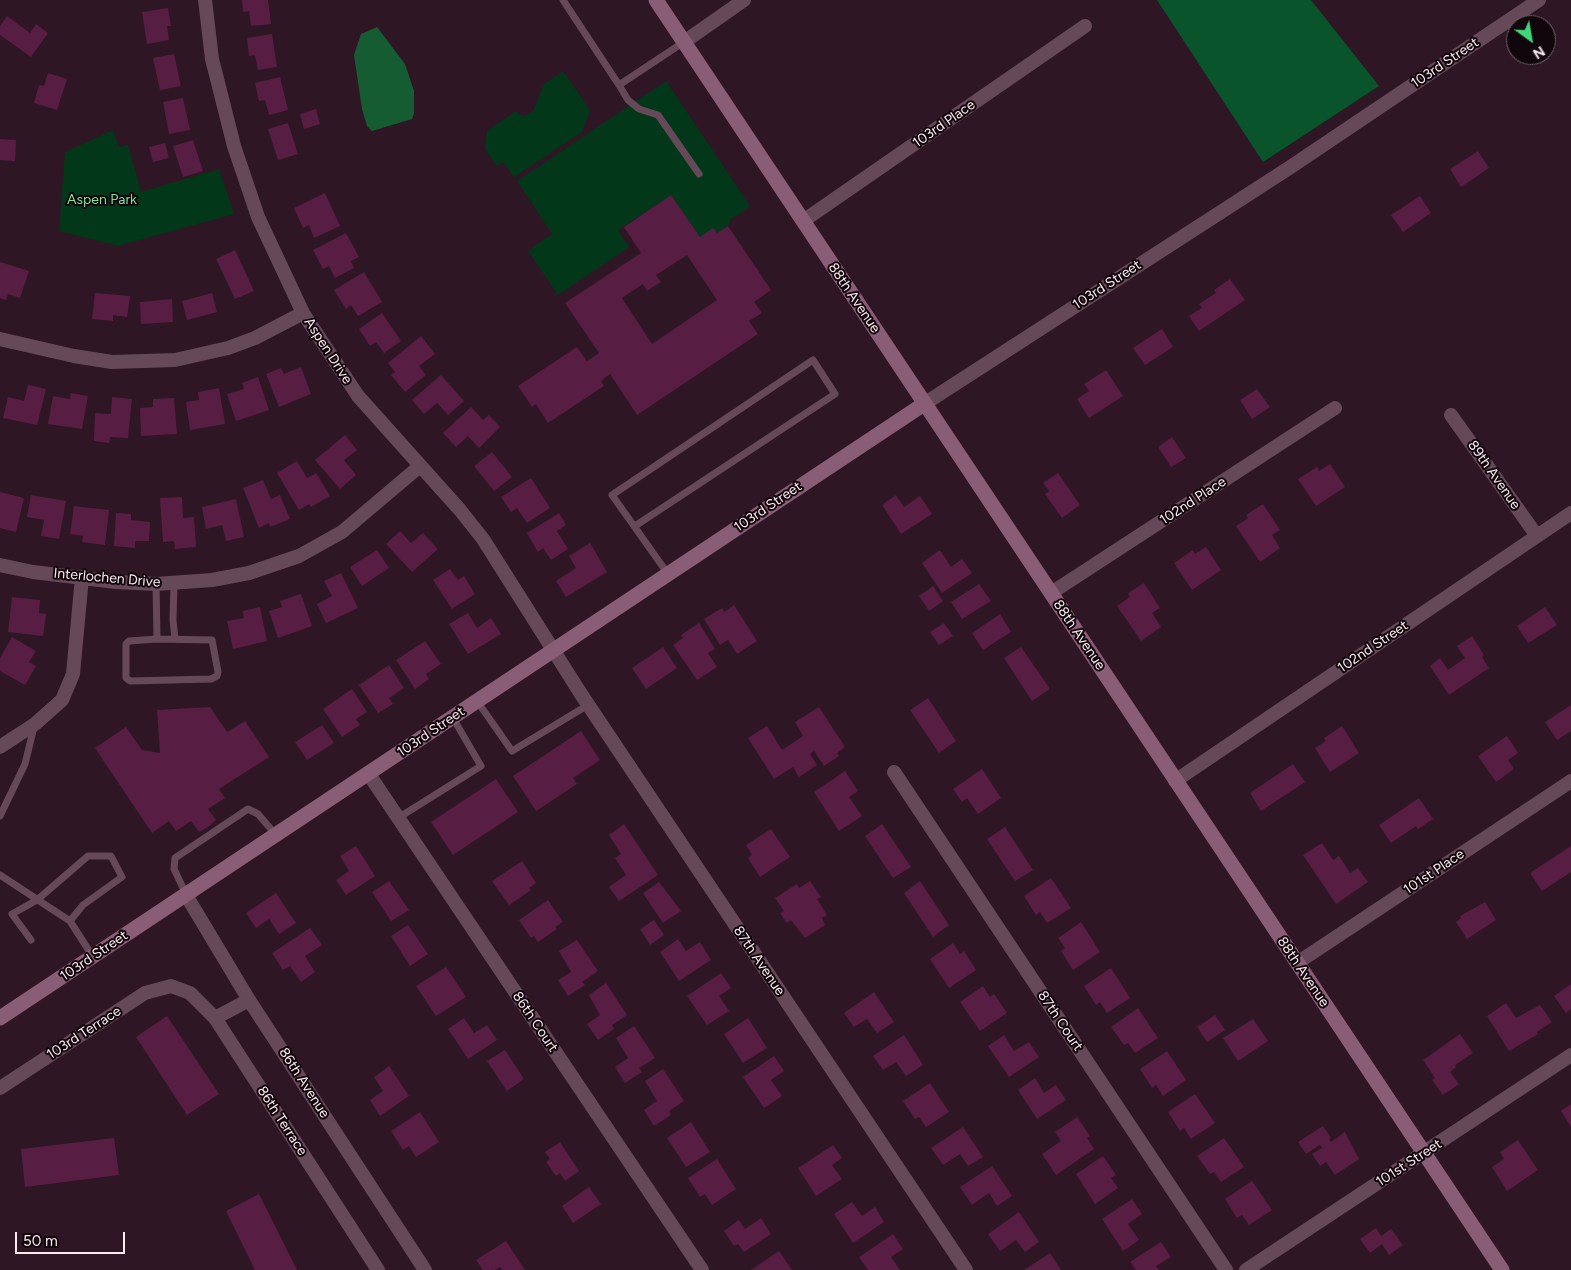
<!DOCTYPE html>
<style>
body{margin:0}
#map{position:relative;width:1571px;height:1270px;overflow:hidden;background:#2f1624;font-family:Figtree,sans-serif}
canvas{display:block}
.north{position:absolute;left:1506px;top:15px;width:50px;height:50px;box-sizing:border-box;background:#10060b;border:1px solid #6e6167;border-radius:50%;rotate:148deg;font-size:14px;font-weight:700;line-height:20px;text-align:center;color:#fbe9f2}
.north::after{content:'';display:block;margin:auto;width:18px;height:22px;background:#40d77c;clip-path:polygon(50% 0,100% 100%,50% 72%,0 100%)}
.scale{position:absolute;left:15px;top:1232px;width:110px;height:22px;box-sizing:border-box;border:2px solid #fbe9f2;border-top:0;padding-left:6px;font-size:15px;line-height:18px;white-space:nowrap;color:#fbe9f2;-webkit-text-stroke:4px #10060b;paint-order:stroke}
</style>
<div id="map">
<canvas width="1571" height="1270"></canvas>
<div class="north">N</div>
<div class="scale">50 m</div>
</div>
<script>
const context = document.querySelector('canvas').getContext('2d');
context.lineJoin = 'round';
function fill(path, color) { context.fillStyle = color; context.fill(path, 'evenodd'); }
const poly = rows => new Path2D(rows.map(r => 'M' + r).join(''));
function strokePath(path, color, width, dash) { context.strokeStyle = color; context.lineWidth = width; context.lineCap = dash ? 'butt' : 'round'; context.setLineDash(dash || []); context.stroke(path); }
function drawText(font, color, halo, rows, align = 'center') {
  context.font = font + ' Figtree,sans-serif'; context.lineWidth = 4; context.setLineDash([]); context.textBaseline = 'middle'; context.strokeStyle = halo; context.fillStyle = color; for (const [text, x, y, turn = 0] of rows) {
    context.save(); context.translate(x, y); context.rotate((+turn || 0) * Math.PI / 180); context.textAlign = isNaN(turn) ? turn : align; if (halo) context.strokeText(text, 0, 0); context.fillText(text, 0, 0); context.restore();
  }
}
fill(poly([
 [563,71,590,110,582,132,514,177,503,162,497,166,485,149,487,131,516,111,520,115,525,116,533,111,544,84],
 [666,81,750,206,731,219,728,226,717,233,700,237,671,195,618,230,629,247,558,295,528,251,552,234,517,181],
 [113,130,119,147,128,145,141,192,219,169,234,214,118,246,59,231,65,152]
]), '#033719');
fill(poly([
 [1157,0,1311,0,1379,86,1263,162]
]), '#09542a');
fill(poly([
 [377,27,405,64,414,91,414,113,412,119,372,131,367,126,362,109,354,55,361,34]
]), '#165c32');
fill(poly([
 [242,0,268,0,271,24,251,26,249,11,243,12],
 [168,8,171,26,167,26,169,40,147,44,142,12],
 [7,16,30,33,36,24,48,33,31,57,0,35,0,26],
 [272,34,277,67,258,70,255,55,249,56,247,38],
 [174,54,181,86,160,90,153,58],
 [48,73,67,79,57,110,34,103,39,85,44,86],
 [280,77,288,110,269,115,265,100,259,101,255,83],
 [183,98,190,130,169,134,163,102],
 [316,109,320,124,304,129,300,114],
 [288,123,298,154,278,160,268,129],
 [0,139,16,140,15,161,0,160],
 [193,140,203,171,183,177,173,146],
 [165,143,169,158,153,162,149,147],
 [1478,151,1489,168,1461,187,1450,169],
 [325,193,340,226,314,238,309,225,303,228,294,208],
 [671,195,700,237,713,228,717,233,728,226,771,290,754,302,762,313,749,321,758,334,637,415,610,374,601,381,604,386,548,423,536,404,532,407,518,386,577,347,587,361,599,353,565,303,641,253,624,227],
 [687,255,717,300,652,344,622,298,643,284,647,291,661,282,656,275],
 [1420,196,1431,213,1403,232,1391,215],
 [346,233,359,257,351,261,354,268,335,278,329,266,323,269,313,250],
 [235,250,254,291,235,299,216,259],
 [0,262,29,271,20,298,8,294,6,300,0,298],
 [364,272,382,302,358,316,351,305,346,309,334,290],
 [1230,279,1245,300,1199,331,1189,316,1202,308,1199,304,1216,293,1214,290],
 [95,293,130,296,127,317,113,315,113,321,92,319],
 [212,293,217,312,187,320,182,301],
 [172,299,173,322,141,324,140,302],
 [382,313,401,341,384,353,376,342,370,346,359,329],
 [1162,329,1173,347,1145,365,1133,348],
 [421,336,435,354,419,366,426,375,405,392,391,375,395,372,388,363],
 [301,367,311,394,279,407,266,374,281,368,284,374],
 [1106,370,1123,396,1089,418,1077,399,1089,391,1084,384],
 [441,375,464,401,448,415,437,403,424,414,412,400],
 [258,377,269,410,236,421,227,394,244,389,242,383],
 [28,385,46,389,37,425,3,418,8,397,24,401],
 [219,388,225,424,190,430,186,402,199,400,198,392],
 [1257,389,1270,407,1252,419,1240,400],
 [71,393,88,396,82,429,48,424,53,396,70,399],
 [112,397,132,399,128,438,110,437,109,443,94,441,95,413,111,414],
 [174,398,177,434,141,436,140,408,153,407,153,399],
 [471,407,483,420,489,415,500,427,479,448,468,436,456,447,443,433],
 [345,435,357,450,344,460,356,475,340,489,315,460],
 [1172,437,1186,458,1171,467,1158,447],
 [492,452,512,477,494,491,474,466],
 [297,461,307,478,316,473,330,496,311,507,309,504,299,510,277,473],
 [1330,464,1345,487,1316,506,1298,479,1317,467,1319,471],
 [1058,473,1080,505,1062,518,1045,494,1049,491,1043,483],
 [531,478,550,508,527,523,517,508,511,512,501,497],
 [263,480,271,499,280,495,290,519,270,527,269,523,259,528,243,488],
 [0,492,24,498,16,532,0,528],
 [31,495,66,501,59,539,41,536,44,520,27,517],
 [896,495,904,507,920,496,932,514,901,534,882,505],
 [182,497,183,518,194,517,196,547,175,549,174,541,163,542,160,498],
 [236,499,244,537,226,541,222,525,206,529,202,507],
 [1263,504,1280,530,1272,535,1280,548,1260,562,1236,526,1248,518,1246,515],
 [74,506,109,510,105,545,82,542,83,536,70,534],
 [116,513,131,514,131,520,150,522,149,541,135,541,135,548,114,546],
 [559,513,566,525,557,531,568,549,551,560,543,548,538,552,527,533],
 [400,531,411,543,423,533,438,549,412,572,386,544],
 [590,543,607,572,566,597,556,581,576,568,569,556],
 [1206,547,1221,570,1192,590,1174,563,1193,550,1195,554],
 [377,550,389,568,362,586,350,567],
 [940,550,951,567,962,559,972,573,942,593,922,563],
 [450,569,458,580,464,576,475,594,452,609,433,580],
 [341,573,358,608,326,623,317,604,332,596,324,581],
 [1144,583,1160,608,1152,613,1161,627,1141,641,1117,606,1130,597,1128,593],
 [979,584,991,601,962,619,951,602],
 [933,586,943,601,929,611,919,596],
 [301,594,312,626,278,638,269,611,282,607,280,601],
 [12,597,40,600,39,613,46,614,43,636,8,632],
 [734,605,757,641,737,654,728,640,720,645,704,619,722,608,724,612],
 [260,607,267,641,233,649,227,621,244,618,243,611],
 [1545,607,1557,625,1528,643,1517,626],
 [468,613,477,628,491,618,501,634,468,654,449,624],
 [1000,614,1011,632,983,650,972,633],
 [699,623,715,649,708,653,717,667,697,680,673,645,683,638,681,635],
 [944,623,953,636,939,645,930,632],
 [1472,636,1484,655,1482,657,1489,668,1449,695,1430,666,1440,658,1448,670,1465,658,1457,646],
 [12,637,36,651,29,662,36,666,25,685,0,671,0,658],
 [425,641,441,664,426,674,429,679,415,689,396,660],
 [663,647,677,668,646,689,632,668],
 [1021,647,1050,689,1032,701,1004,658],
 [389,665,404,688,389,698,393,704,378,713,359,685],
 [352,689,367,712,356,719,360,725,342,737,323,709],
 [928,698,956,741,939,753,910,710],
 [1571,705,1571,731,1557,740,1545,722],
 [210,707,227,732,245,721,269,757,219,789,225,798,208,809,216,820,208,827,199,832,191,821,176,831,169,821,152,833,95,748,126,727,142,750,160,753,157,710],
 [819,707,845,747,837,753,839,756,824,766,814,751,810,754,817,765,799,777,793,767,774,779,748,738,767,726,782,750,803,736,795,722],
 [322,725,334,743,307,760,295,742],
 [1342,726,1359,753,1330,772,1315,748,1326,741,1324,738],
 [581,731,600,760,573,778,577,784,536,811,513,776],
 [1507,736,1518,753,1508,760,1514,769,1496,782,1478,756],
 [1293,764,1305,782,1261,811,1250,793],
 [982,769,1001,798,978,814,967,798,962,802,953,789],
 [845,771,858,791,849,797,862,816,839,831,814,792],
 [496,779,518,812,453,855,431,822],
 [1419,798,1433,819,1418,829,1416,826,1391,843,1379,825],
 [624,824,658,875,619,901,609,887,626,875,615,858,621,854,609,835],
 [882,824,911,867,893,878,865,836],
 [1005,827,1033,870,1015,881,987,839],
 [771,829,790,857,760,877,748,858,752,855,746,845],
 [1322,843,1333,860,1339,856,1350,873,1358,868,1368,882,1336,904,1303,855],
 [356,846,375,876,346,895,336,880,349,871,340,856],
 [1571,846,1571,872,1542,891,1530,873],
 [522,861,536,883,529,888,531,890,509,905,492,881],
 [1051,878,1071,908,1047,923,1040,912,1036,915,1024,896],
 [389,881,409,910,391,921,372,892],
 [810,881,821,897,817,899,827,915,822,918,825,925,805,938,791,920,787,923,780,913,784,911,775,898,797,884,799,888],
 [920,881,949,925,933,937,904,893],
 [659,882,681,911,663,923,643,893],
 [276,893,296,923,279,934,269,919,256,928,246,913],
 [548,900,563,922,555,927,557,929,538,942,534,936,531,938,519,920],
 [1485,902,1496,920,1467,939,1456,922,1461,918,1460,916],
 [654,920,664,935,650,945,640,929],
 [1081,922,1100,952,1073,970,1061,951,1065,948,1058,938],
 [408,925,428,954,410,966,391,936],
 [310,928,322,945,305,956,315,972,301,982,290,966,283,970,272,953],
 [678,939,686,951,700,942,711,960,679,981,660,952],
 [577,940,598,971,582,982,585,985,568,996,558,980,571,972,559,951],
 [953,943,960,954,964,951,976,970,949,988,930,959],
 [446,967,466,997,436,1016,416,986],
 [1111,968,1130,998,1107,1013,1100,1002,1096,1005,1084,986],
 [721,973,731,988,719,996,729,1011,707,1025,687,996],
 [606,983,627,1015,612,1025,614,1029,598,1040,587,1024,600,1015,589,995],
 [1571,984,1571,1009,1566,1013,1554,996],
 [983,986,990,997,994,994,1007,1013,980,1031,960,1002],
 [874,992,894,1022,877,1033,867,1019,854,1027,844,1013],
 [1506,1003,1516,1018,1540,1005,1552,1022,1537,1032,1538,1034,1509,1051,1487,1016],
 [1138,1008,1158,1038,1135,1053,1128,1043,1124,1045,1111,1027],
 [1215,1015,1225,1030,1207,1042,1197,1027],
 [167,1016,219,1094,187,1115,136,1037],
 [464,1018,474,1033,487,1025,497,1040,468,1059,448,1029],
 [748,1018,767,1048,743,1063,724,1034],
 [1253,1019,1268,1041,1238,1061,1223,1038],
 [634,1026,655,1058,639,1068,642,1072,625,1083,615,1067,628,1058,616,1038],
 [1460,1034,1473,1053,1455,1065,1456,1067,1450,1072,1459,1084,1443,1095,1432,1080,1435,1078,1423,1060],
 [904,1035,923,1065,906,1076,896,1062,883,1070,873,1056],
 [1004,1035,1014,1051,1029,1042,1039,1057,1009,1077,988,1046],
 [505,1050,524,1079,507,1091,487,1061],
 [1167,1051,1186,1080,1163,1096,1156,1085,1152,1088,1140,1069],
 [774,1056,784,1071,771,1080,782,1096,764,1108,743,1077],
 [389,1066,409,1096,380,1116,370,1100,383,1091,374,1077],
 [663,1069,684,1101,669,1111,671,1115,654,1126,644,1110,657,1101,645,1081],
 [1035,1078,1044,1093,1056,1085,1066,1100,1037,1119,1018,1090],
 [930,1083,949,1112,926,1127,919,1117,915,1119,903,1101],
 [1195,1094,1215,1123,1191,1139,1184,1128,1180,1131,1168,1112],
 [1571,1104,1571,1127,1561,1111],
 [420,1112,439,1142,416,1157,409,1146,403,1150,391,1131],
 [1077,1117,1090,1136,1087,1138,1094,1149,1056,1175,1042,1154,1061,1141,1055,1132],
 [691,1122,710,1152,686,1167,667,1138],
 [1323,1126,1331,1138,1329,1139,1331,1142,1345,1132,1359,1159,1335,1175,1326,1162,1320,1166,1312,1154,1322,1148,1320,1145,1306,1154,1298,1142],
 [963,1127,983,1157,968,1166,960,1154,943,1165,931,1148],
 [114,1138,119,1175,25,1187,21,1149],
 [1224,1138,1244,1167,1221,1182,1214,1172,1210,1174,1197,1156],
 [1518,1140,1538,1170,1507,1191,1492,1167,1504,1159,1500,1152],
 [560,1142,579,1171,565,1181,560,1173,556,1176,546,1162,550,1159,545,1152],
 [833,1145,842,1158,832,1165,842,1179,816,1196,798,1168],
 [1103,1156,1116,1175,1111,1178,1118,1188,1095,1204,1076,1174],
 [717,1159,736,1189,712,1205,705,1194,700,1197,688,1178],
 [992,1166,1012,1196,997,1206,989,1193,972,1205,960,1187],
 [1252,1181,1272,1210,1249,1225,1242,1215,1237,1218,1225,1199],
 [589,1187,601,1204,573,1223,562,1206],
 [259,1194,297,1270,255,1270,226,1211],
 [1132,1199,1142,1214,1128,1224,1139,1240,1123,1251,1102,1219],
 [852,1202,862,1216,875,1207,884,1222,853,1243,834,1214],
 [1019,1212,1039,1242,1025,1252,1016,1240,1000,1251,988,1234],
 [761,1218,771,1234,744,1252,738,1244,734,1246,724,1231,739,1220,745,1229],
 [1376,1228,1381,1236,1391,1229,1403,1245,1389,1255,1382,1244,1370,1253,1360,1239],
 [893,1234,903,1249,891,1257,900,1270,868,1270,859,1257],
 [506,1241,525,1270,502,1270,500,1267,495,1270,483,1270,476,1260],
 [1161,1242,1171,1257,1156,1266,1159,1270,1136,1270,1130,1262],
 [779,1251,792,1270,751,1270],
 [1050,1253,1061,1270,1024,1270]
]), '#581d42');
strokePath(poly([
 [563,0,619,85,684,42],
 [619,85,628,100,639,109,658,115,699,174],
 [635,526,835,394,813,360,612,495,668,574],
 [156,584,157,639,129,641,126,644,126,678,130,681,211,679,217,676,218,672,212,640,157,639],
 [174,584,173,620,175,639],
 [477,701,512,751,588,705],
 [0,816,25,764,34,727],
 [398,818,481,766,453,718],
 [0,875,70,921,93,957],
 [186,894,174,869,175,858,248,809,258,814,276,835],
 [31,940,12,914,37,900,88,856,111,856,122,877,83,905,70,921]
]), '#664959', 7);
strokePath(poly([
 [205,0,212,59,234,146,258,217,303,313,358,396,460,510,483,539,581,694,966,1270],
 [684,42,744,0],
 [803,221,1085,26],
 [0,339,74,356,112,362,175,360,228,348,255,338,303,313],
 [924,404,1289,168,1539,0],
 [1451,415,1537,536],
 [0,565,33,572,116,582,156,584,212,580,249,573,299,556,342,532,420,466],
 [1051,593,1335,408],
 [0,747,35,724,62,700,73,674,82,577],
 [894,772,1226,1270],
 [368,773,702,1270],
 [1175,781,1571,513],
 [186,895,249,1000,425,1270],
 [1297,963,1571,781],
 [215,1018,249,1000],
 [0,1088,145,993,171,986,190,993,215,1018,378,1270],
 [1246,1270,1571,1055]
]), '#664959', 14);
strokePath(poly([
 [656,0,1502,1270],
 [0,1018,924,404]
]), '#8a5d76', 15);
drawText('14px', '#fbe9f2', '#10060b', [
 ["103rd Street",1445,63,-34],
 ["103rd Place",944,124,-35],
 ["103rd Street",1107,285,-33],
 ["88th Avenue",854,298,56],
 ["Aspen Drive",328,351,57],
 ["89th Avenue",1494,475,55],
 ["102nd Place",1193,501,-33],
 ["103rd Street",768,507,-34],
 ["Interlochen Drive",107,578,5],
 ["88th Avenue",1079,635,56],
 ["102nd Street",1373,647,-34],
 ["103rd Street",431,732,-34],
 ["101st Place",1434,872,-34],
 ["103rd Street",94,956,-34],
 ["87th Avenue",759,961,56],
 ["88th Avenue",1303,972,56],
 ["87th Court",1060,1021,56],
 ["86th Court",535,1022,56],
 ["103rd Terrace",84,1033,-33],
 ["86th Avenue",304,1083,57],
 ["86th Terrace",282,1121,57],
 ["101st Street",1409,1163,-33]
]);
drawText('14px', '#81de9d', '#10060b', [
 ["Aspen Park",102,200]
]);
</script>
